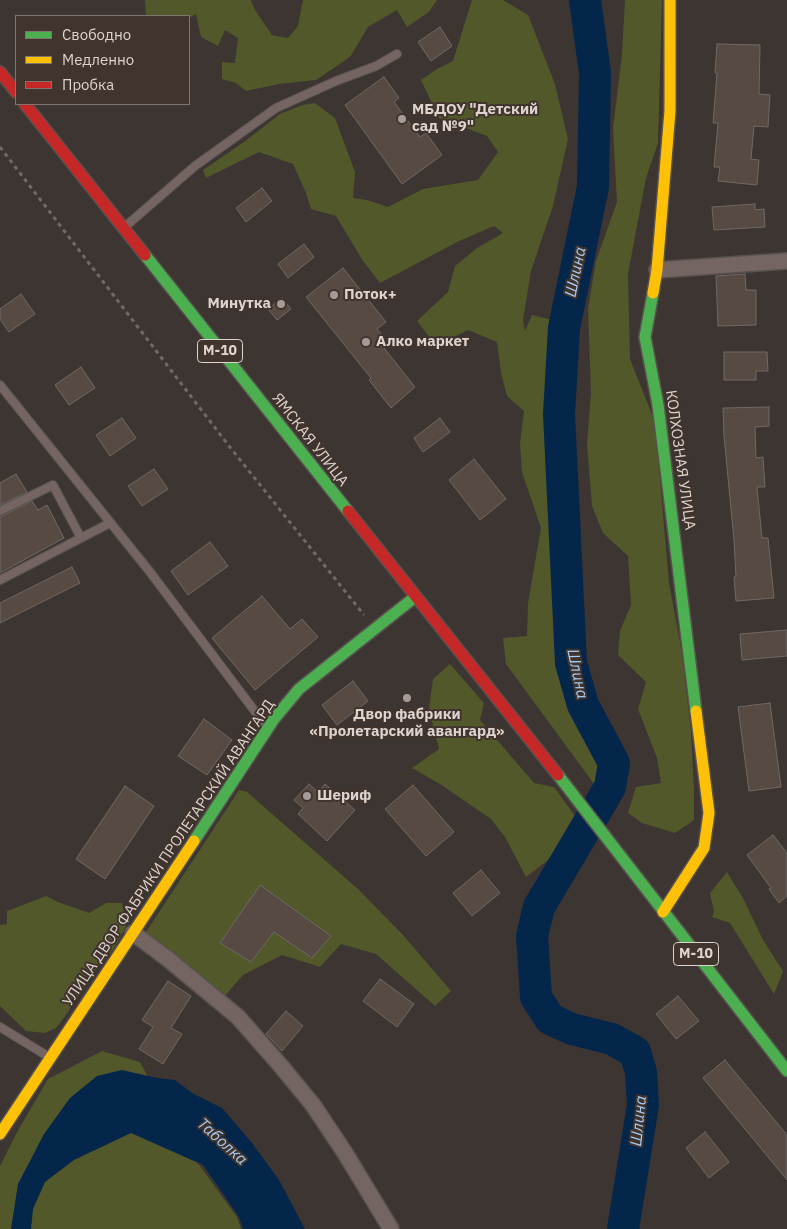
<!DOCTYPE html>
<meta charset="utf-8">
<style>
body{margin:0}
#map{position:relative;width:787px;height:1229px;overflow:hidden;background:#3c3532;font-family:"IBM Plex Sans",sans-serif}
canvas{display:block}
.legend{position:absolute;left:15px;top:15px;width:175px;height:90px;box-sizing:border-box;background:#41342d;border:1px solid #7f746e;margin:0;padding:6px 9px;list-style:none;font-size:15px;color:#ddd4d0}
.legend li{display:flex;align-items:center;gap:10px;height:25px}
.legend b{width:25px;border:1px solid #7f746e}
</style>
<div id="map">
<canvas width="787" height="1229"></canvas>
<ul class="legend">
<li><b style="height:6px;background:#4caf50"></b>Свободно</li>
<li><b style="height:6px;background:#ffc107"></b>Медленно</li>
<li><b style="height:6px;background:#c62828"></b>Пробка</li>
</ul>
</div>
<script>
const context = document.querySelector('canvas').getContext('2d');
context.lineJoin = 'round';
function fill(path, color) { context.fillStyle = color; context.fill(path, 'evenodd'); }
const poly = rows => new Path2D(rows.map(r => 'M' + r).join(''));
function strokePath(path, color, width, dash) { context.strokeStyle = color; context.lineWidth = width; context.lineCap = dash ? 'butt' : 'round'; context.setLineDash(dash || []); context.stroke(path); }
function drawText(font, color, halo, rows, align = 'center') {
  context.font = font + ' "IBM Plex Sans",sans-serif'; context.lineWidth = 4; context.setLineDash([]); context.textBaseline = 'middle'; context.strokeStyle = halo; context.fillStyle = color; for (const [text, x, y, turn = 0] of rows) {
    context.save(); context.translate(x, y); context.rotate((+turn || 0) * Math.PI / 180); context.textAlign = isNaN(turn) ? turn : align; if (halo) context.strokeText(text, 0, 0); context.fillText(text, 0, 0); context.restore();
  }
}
fill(poly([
 [145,0,251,0,255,10,272,35,288,38,298,26,303,0,437,0,429,12,407,27,397,10,368,27,350,57,316,80,279,84,246,91,236,83,222,79,222,62,235,63,238,38,225,30,218,46,201,37,196,14,189,18,189,16,146,16],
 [472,0,503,0,528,15,555,84,568,139,553,206,531,271,523,320,525,331,532,315,553,320,550,387,551,461,556,525,561,649,565,690,591,738,608,763,597,788,506,664,503,638,527,636,528,603,541,528,522,472,520,444,524,411,507,396,501,373,497,342,468,330,436,346,417,321,448,292,455,266,477,248,503,233,494,226,459,241,380,283,363,261,336,216,311,209,306,193,293,164,259,152,206,178,203,170,244,142,280,114,302,105,315,103,335,118,355,172,353,198,367,200,388,207,423,189,478,180,498,152,487,136,439,118,421,80,437,69,453,61],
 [625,0,662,0,658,143,646,178,628,274,630,359,655,422,669,583,682,653,691,732,694,791,694,820,675,833,642,823,628,813,636,787,661,783,657,758,638,709,646,682,618,655,620,631,631,605,628,556,603,533,592,506,587,444,591,393,588,309,596,261,617,202,613,128,622,55],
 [450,664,484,703,480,720,534,783,554,787,578,820,574,832,565,847,526,877,505,837,491,819,440,784,412,768,439,749,429,709,433,679],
 [239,790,247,792,358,889,403,935,451,991,435,1006,376,954,341,944,320,967,282,955,243,975,224,997,144,935],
 [727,872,744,900,763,940,783,971,774,994,730,923,712,917,714,912,710,893],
 [46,896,58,902,89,913,106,903,122,903,126,927,113,950,91,975,66,1015,56,1028,45,1033,26,1031,0,1006,0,925,7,924,7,911],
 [102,1051,140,1062,184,1144,237,1217,241,1229,0,1229,0,1166,16,1134,48,1079]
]), '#525829');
fill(poly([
 [122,1070,157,1078,175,1080,192,1093,222,1108,252,1143,279,1180,305,1229,243,1229,239,1217,203,1165,131,1133,74,1160,45,1182,33,1209,31,1229,11,1229,18,1184,44,1134,70,1098,97,1076]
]), '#05264b');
strokePath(poly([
 [585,0,595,73,593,187,564,328,559,414,571,663,583,705,614,763,610,787,539,907,532,936,536,997,550,1019,572,1029,612,1039,635,1052,641,1072,643,1105,623,1229]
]), '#05264b', 32);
const building = poly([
 [440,27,452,46,431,61,418,42,440,27],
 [717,44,760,45,759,94,770,95,768,127,754,126,751,159,759,160,757,185,718,181,720,167,714,167,718,123,713,123,717,73,715,73,717,44],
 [384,77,399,98,394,102,420,137,426,133,442,155,402,184,345,105,384,77],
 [262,188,272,201,246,222,236,208,262,188],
 [755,204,755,210,764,209,765,227,714,230,712,207,755,204],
 [304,244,314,257,288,278,278,264,304,244],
 [343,268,386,322,377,329,385,339,380,343,415,387,391,408,369,380,371,378,306,297,343,268],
 [745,274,746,290,756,290,756,325,718,326,716,276,745,274],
 [21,294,35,314,9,332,0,319,0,309,21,294],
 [282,298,291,309,277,320,268,309,282,298],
 [724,352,767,352,768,371,756,371,756,380,724,380,724,352],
 [81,367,95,388,69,405,55,385,81,367],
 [769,407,769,426,755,427,756,458,763,457,765,487,757,487,762,538,768,538,774,598,736,601,734,577,736,577,734,540,724,436,723,408,769,407],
 [122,418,136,438,110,456,96,435,122,418],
 [440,418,450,432,423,452,414,438,440,418],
 [474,459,506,499,480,520,449,480,474,459],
 [154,469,168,489,142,506,128,486,154,469],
 [16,474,27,492,0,505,0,483,16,474],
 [32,501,38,510,47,505,64,538,0,573,0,517,32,501],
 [210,542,228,566,188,595,171,571,210,542],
 [72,567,80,583,0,623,0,603,72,567],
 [262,596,290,629,302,619,318,637,255,690,212,638,262,596],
 [787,630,787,656,742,660,740,634,787,630],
 [353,681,368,701,337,725,322,705,353,681],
 [770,703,781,787,749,791,738,707,770,703],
 [204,719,232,740,207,775,178,756,204,719],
 [309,784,318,792,325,784,355,810,327,841,298,814,303,808,294,800,309,784],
 [413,785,454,832,426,856,385,809,413,785],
 [125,786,154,806,105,879,76,859,125,786],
 [773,835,787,853,787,896,779,903,769,889,771,888,747,855,773,835],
 [481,870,500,893,472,916,453,893,481,870],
 [260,885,331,936,312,958,274,932,251,962,220,943,260,885],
 [380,979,414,1004,397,1027,363,1001,380,979],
 [168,981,191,996,171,1028,182,1034,163,1064,139,1049,153,1027,142,1020,168,981],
 [678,996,699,1021,676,1039,656,1014,678,996],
 [286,1011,303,1026,282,1051,266,1034,286,1011],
 [725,1060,787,1135,787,1180,703,1078,725,1060],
 [705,1132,729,1162,709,1178,686,1148,705,1132]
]);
fill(building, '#574a43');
strokePath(building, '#6f6966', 1);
const lane = poly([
 [127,225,195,166,276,108,336,81,376,66,397,54],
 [0,385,150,572,266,726],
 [0,511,53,485,81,538,0,580],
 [81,538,110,523],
 [0,1027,49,1057]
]);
const street = poly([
 [657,270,787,261],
 [133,933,168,959,238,1017,281,1066,313,1105,345,1153,391,1229]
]);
const fast = poly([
 [145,255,348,511],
 [653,293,645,337,658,405,696,711],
 [558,775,787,1071],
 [194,841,274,719,299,689,415,597]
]);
const slow = poly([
 [653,293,657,270,670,111,670,0],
 [663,912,704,848,709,813,696,711],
 [0,1134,194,841]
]);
const jam = poly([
 [0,72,16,92],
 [25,104,145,255],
 [348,511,558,775]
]);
strokePath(lane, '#58524f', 10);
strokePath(street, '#58524f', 18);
strokePath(fast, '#58524f', 14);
strokePath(slow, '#58524f', 14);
strokePath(jam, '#58524f', 14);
strokePath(poly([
 [0,147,229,446,364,615]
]), '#746867', 3, [4, 4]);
strokePath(lane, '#746563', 8);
strokePath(street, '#746563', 15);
strokePath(fast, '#4caf50', 11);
strokePath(slow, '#ffc107', 11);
strokePath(jam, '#c62828', 11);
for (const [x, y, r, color] of [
 [402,119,5,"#a59c99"],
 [334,295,5,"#a59c99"],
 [281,304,5,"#a59c99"],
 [366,342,5,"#a59c99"],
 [407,698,5,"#a59c99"],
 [307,796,5,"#a59c99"]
]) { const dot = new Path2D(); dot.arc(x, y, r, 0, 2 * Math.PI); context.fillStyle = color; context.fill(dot); strokePath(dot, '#41342d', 2); }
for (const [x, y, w] of [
 [220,351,45],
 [696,954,45]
]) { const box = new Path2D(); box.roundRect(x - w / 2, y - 11.5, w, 23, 4); context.fillStyle = '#41342d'; context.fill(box); strokePath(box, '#ddd4d0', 1); }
drawText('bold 14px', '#ddd4d0', null, [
 ["М-10",220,351],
 ["М-10",696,954]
]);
drawText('bold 15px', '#ddd4d0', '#41342d', [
 ["МБДОУ \"Детский",412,110],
 ["сад №9\"",412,127],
 ["Поток+",344,295],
 ["Минутка",271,304,"right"],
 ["Алко маркет",376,342],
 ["Двор фабрики",407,715,"center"],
 ["«Пролетарский авангард»",407,732,"center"],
 ["Шериф",317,796]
], 'left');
drawText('15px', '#ddd4d0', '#41342d', [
 ["ЯМСКАЯ УЛИЦА",310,440,52],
 ["КОЛХОЗНАЯ УЛИЦА",680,460,82],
 ["УЛИЦА ДВОР ФАБРИКИ ПРОЛЕТАРСКИЙ АВАНГАРД",169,853,-56]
]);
drawText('italic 16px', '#a7caf4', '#41342d', [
 ["Шлина",576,272,-78],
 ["Шлина",577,674,78],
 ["Шлина",639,1121,-84],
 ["Таболка",222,1142,42]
]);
</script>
